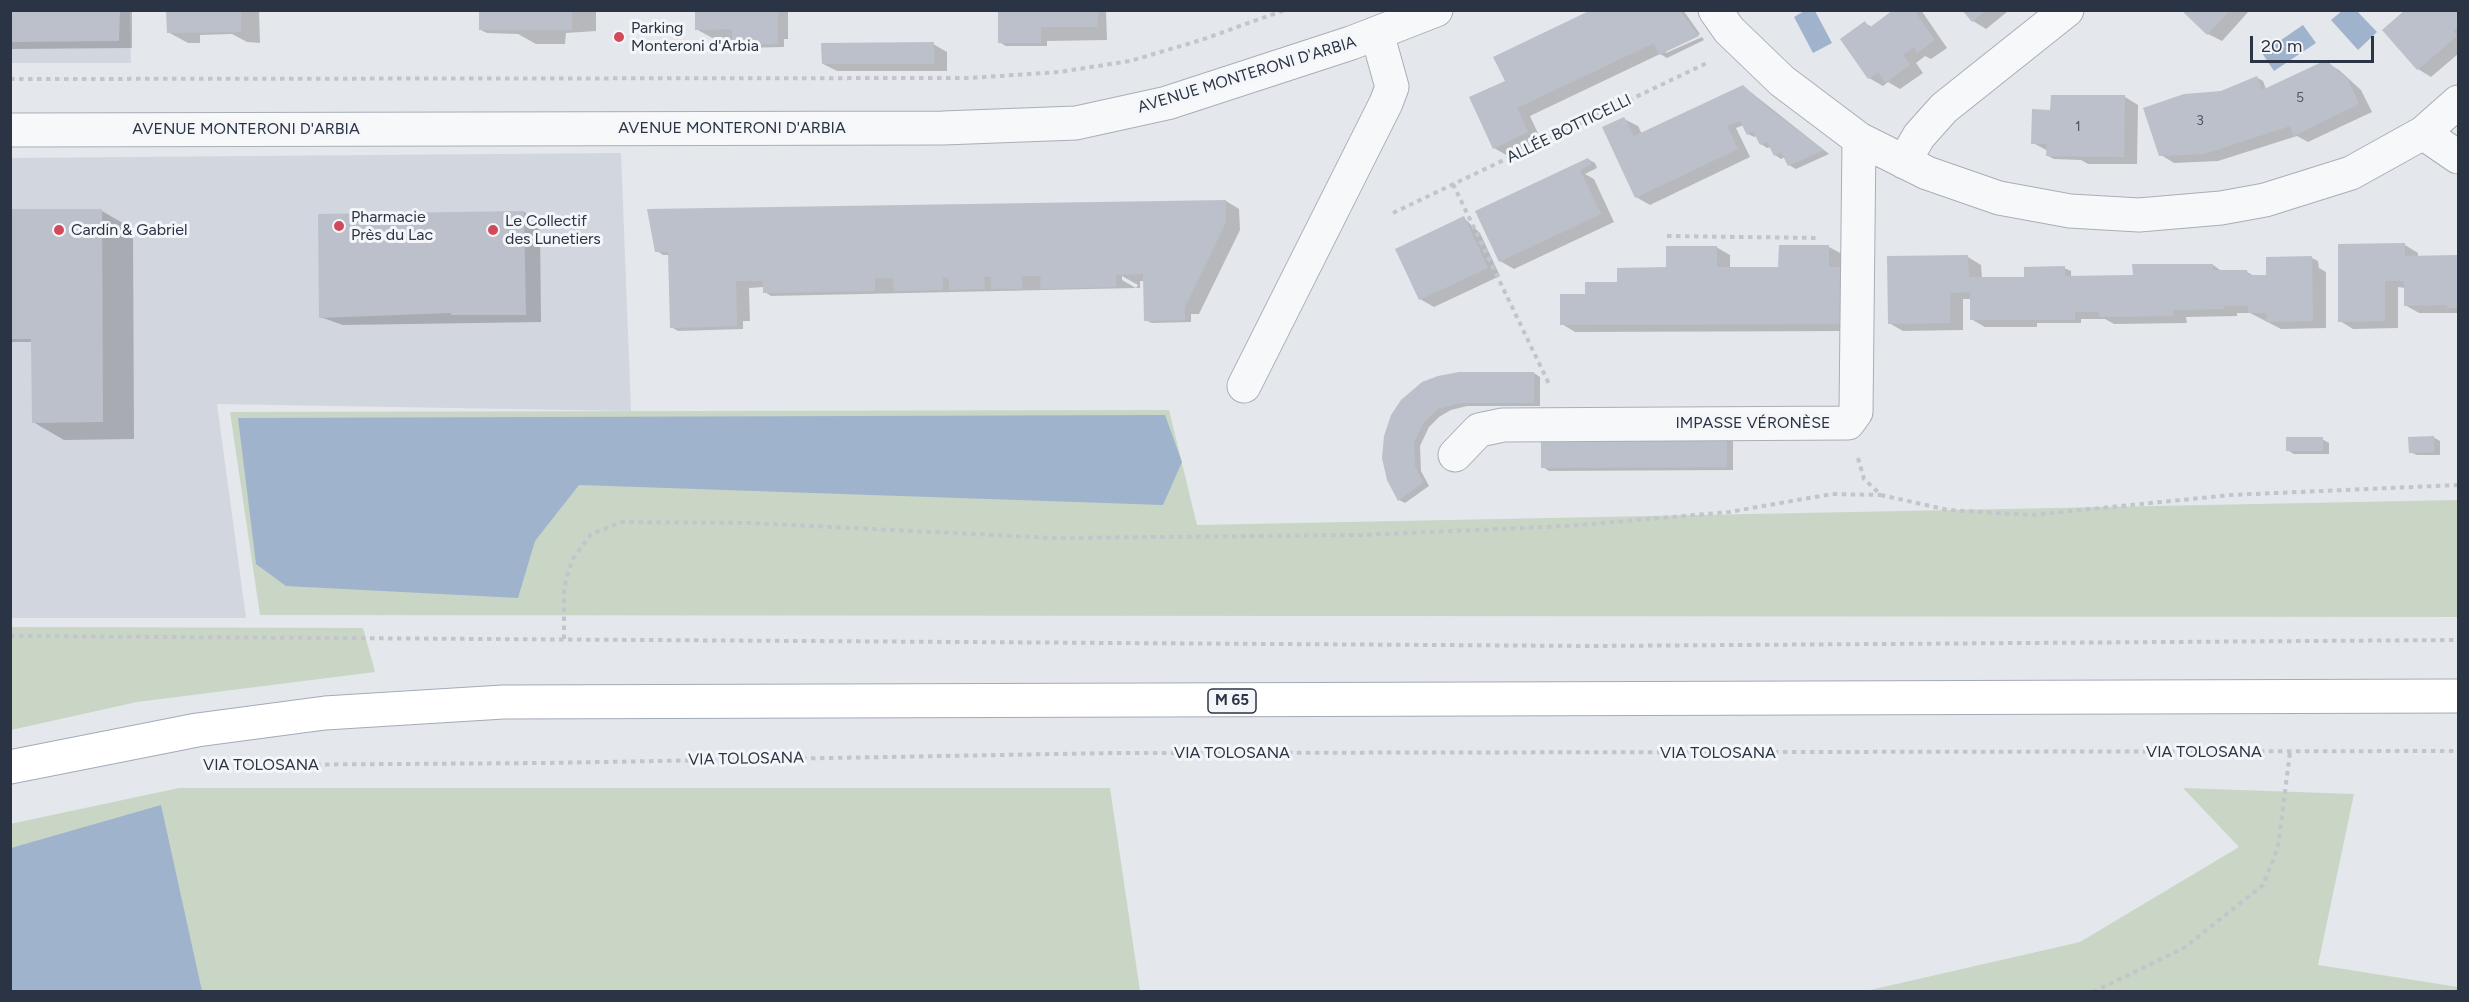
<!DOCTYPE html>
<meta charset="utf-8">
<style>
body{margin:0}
#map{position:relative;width:2469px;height:1002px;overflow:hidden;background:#e4e7ec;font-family:Figtree,sans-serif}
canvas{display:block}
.frame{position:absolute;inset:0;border:12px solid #2b3445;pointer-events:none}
.scale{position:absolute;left:2250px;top:36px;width:124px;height:27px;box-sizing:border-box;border:3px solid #2b3445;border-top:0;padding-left:8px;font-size:18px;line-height:21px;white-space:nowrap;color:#2b3445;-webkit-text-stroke:4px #f4f6f9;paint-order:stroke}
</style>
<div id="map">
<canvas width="2469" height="1002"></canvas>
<div class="frame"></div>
<div class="scale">20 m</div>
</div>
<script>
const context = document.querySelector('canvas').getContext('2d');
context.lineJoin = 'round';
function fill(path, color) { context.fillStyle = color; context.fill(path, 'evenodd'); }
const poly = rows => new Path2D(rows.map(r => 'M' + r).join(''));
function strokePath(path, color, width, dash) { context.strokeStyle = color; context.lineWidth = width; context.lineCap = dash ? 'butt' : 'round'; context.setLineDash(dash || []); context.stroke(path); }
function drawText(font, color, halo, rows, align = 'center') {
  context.font = font + ' Figtree,sans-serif'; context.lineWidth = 6; context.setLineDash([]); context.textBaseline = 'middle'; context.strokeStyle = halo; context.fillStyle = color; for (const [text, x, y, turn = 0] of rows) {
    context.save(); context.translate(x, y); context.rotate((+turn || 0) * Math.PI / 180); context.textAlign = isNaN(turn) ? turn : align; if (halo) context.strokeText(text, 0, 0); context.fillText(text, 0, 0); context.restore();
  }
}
fill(poly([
 [10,11,130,11,131,63,11,63],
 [621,153,631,411,217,404,246,618,11,618,10,158]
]), '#d2d6de');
fill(poly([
 [1169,410,1197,525,2458,500,2458,617,260,615,230,412],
 [11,627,363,628,375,672,137,702,11,730],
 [179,788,1110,788,1140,991,11,991,10,824],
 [2183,788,2354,794,2318,965,2458,987,2458,991,1866,991,2080,942,2239,847]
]), '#c9d6c5');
fill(poly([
 [1806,10,1815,11,1832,43,1813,53,1794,17],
 [2342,11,2357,11,2377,32,2358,50,2331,20],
 [2303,25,2316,43,2274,71,2262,53],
 [1165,415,1182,462,1163,505,579,485,535,541,518,598,286,586,256,564,238,418],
 [161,805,202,991,11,991,11,848]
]), '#9fb4cc');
fill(poly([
 [10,10,132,10,132,48,10,49],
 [168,10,259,10,260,43,247,42,232,34,200,35,200,43,188,43,168,32],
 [481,10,596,10,596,31,566,33,565,44,536,44,518,34,487,33,481,30],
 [696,10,788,10,788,39,784,39,784,47,740,48,734,44,734,40,716,40,696,29],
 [999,10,1106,10,1107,40,1047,41,1047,46,1006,46,999,42],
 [1594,10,1683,10,1700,34,1666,50,1666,53,1702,37,1704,40,1667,58,1660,54,1530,116,1541,140,1508,156,1494,148,1506,82],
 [1896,10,1921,10,1947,48,1931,59,1925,56,1916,63,1923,73,1900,89,1888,82,1883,86,1869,78,1842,39,1865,23,1872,27],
 [1964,10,2006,10,2007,12,1986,29,1973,21],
 [2184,10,2250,10,2222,41,2208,34],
 [2407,10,2458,10,2458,54,2431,77,2418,69],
 [933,44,947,52,947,71,837,71,823,64],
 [2325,62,2339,70,2361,90,2372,112,2308,142,2297,136,2218,161,2174,163,2161,155,2222,93,2256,77,2263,81,2266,89],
 [1743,86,1829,154,1796,169,1789,165,1785,157,1781,159,1775,155,1771,147,1767,148,1761,144,1757,136,1754,137,1748,134,1744,125,1736,128,1750,157,1650,205,1636,197,1624,119,1638,126,1642,134],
 [2125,97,2138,105,2137,164,2088,164,2081,160,2054,159,2048,156,2048,151,2033,143,2052,111],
 [1588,159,1595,163,1597,168,1585,174,1594,179,1614,222,1514,269,1500,261],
 [1226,201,1239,209,1240,230,1199,314,1191,314,1191,322,1152,323,1145,320,1145,281,1140,281,1140,288,1136,288,1138,285,1122,276,1122,280,1136,288,771,296,765,292,764,287,749,288,750,321,743,321,743,329,678,331,671,327,670,255,663,255,657,251],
 [10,211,102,211,133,229,134,439,64,440,33,422,33,342,10,342],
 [524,212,530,216,530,224,540,230,541,322,343,325,320,317],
 [1464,218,1480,233,1500,276,1434,307,1420,299],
 [2405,245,2418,253,2418,257,2458,257,2458,313,2419,313,2405,305,2405,288,2398,287,2398,328,2353,329,2340,321],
 [1716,247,1730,255,1730,269,1780,270,1829,247,1842,254,1855,331,1575,332,1562,324,1586,295,1668,269],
 [1968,257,1981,265,1982,278,2026,278,2064,268,2071,271,2071,277,2134,277,2213,265,2223,272,2247,272,2256,277,2268,277,2312,258,2318,261,2319,268,2326,272,2326,328,2281,329,2250,313,2237,313,2237,316,2186,317,2187,323,2114,324,2105,319,2081,319,2081,323,2037,323,2037,327,1985,327,1971,319,1971,299,1963,299,1963,330,1903,331,1889,323],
 [1534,373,1540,377,1540,406,1467,406,1451,410,1439,417,1429,427,1420,446,1421,471,1429,486,1405,503,1399,500,1393,415],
 [2433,437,2440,441,2440,455,2417,455,2410,452],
 [1727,438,1733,441,1733,470,1549,471,1543,467],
 [2322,439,2329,443,2329,454,2294,454,2287,450]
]), '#0003');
fill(poly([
 [10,10,120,10,119,41,10,42],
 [166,10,241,10,241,32,167,33],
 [479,10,572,10,572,30,479,30],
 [695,10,778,10,778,44,732,45,732,29,695,30],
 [998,10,1098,10,1098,27,1041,27,1041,43,998,43],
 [1591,10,1679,10,1699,36,1659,55,1654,43,1517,108,1528,132,1493,149,1469,97,1505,81,1493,57],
 [1893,10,1914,10,1935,40,1917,53,1914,47,1903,55,1910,65,1885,83,1878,72,1868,79,1840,39,1865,21,1869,28],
 [1962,10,1986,10,1972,22],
 [2181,10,2230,10,2207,35],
 [2405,10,2458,10,2458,26,2453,31,2457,36,2417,70,2382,30],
 [934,42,934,64,822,64,821,43],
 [2326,60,2348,80,2359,104,2294,136,2290,126,2204,154,2159,156,2143,108,2184,94,2221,91,2257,76,2262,90],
 [1743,85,1768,108,1824,150,1788,166,1781,152,1774,156,1767,142,1760,145,1753,131,1747,135,1740,121,1727,126,1738,149,1635,198,1602,127,1624,117,1634,136],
 [2051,95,2125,95,2124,157,2046,156,2047,144,2031,144,2032,109,2050,110],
 [1588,158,1592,164,1580,170,1601,214,1499,262,1475,211],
 [1226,200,1226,222,1185,307,1185,320,1144,321,1143,274,1116,275,1116,287,1040,289,1041,276,1022,276,1022,289,991,289,991,277,984,277,985,289,949,290,949,278,943,277,943,290,894,291,893,278,875,278,875,291,763,293,763,281,736,281,737,326,670,328,668,252,655,252,647,209],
 [10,209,102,209,103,422,32,423,31,339,10,339],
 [524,211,526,315,451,315,451,313,319,318,318,214],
 [1464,216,1488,268,1419,300,1395,249],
 [2405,243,2405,256,2458,255,2458,308,2447,308,2447,305,2404,306,2404,281,2385,281,2385,321,2338,322,2338,244],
 [1779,245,1829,245,1829,267,1842,267,1842,324,1560,325,1560,294,1585,294,1585,282,1617,282,1617,268,1666,267,1666,246,1717,246,1717,267,1778,267],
 [1968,255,1969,277,2024,277,2024,267,2065,266,2065,276,2133,275,2132,264,2213,264,2213,270,2247,270,2248,275,2266,275,2266,257,2312,256,2313,321,2266,322,2267,313,2248,313,2248,306,2224,306,2224,309,2173,310,2174,316,2099,317,2099,312,2075,312,2075,320,1970,320,1970,292,1950,293,1950,323,1888,324,1887,256],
 [1459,372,1534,372,1534,403,1460,403,1438,409,1423,423,1414,442,1415,466,1423,482,1398,501,1387,480,1382,458,1384,436,1391,415,1401,400,1422,382,1438,376],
 [1727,436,1727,467,1541,468,1541,437],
 [2434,436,2434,452,2409,453,2408,437],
 [2286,437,2323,437,2323,451,2286,451]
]), '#bbc0ca');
const minor = poly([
 [1715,10,1729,30,1782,81,1859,139,1927,173,1999,198,2070,211,2139,215,2221,208,2265,200,2351,173,2423,133,2458,102],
 [10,130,943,128,1076,123,1167,103,1351,43,1436,10],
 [2423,133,2458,157],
 [1904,162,1919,136,1944,108,2067,10],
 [1244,386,1386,103,1392,87,1377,33],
 [1455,455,1479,430,1503,425,1848,423,1856,412,1859,139]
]);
const major = poly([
 [10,767,197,730,325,713,503,702,2458,696]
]);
strokePath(minor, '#a9aeb7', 35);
strokePath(major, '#a3abb8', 35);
strokePath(poly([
 [10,79,969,78,1059,72,1130,61,1201,40,1285,10],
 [1453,184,1550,386],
 [1393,213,1709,62],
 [1667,236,1819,238],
 [1858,458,1864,479,1881,495,1948,510,2031,515,2231,495,2458,485],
 [10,636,1593,646,2458,640],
 [564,639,564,588,572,560,591,534,622,522,750,523,1054,538,1360,535,1568,526,1729,512,1832,494,1881,495],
 [244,765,545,763,1113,753,2458,751],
 [2093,992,2184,948,2263,885,2278,847,2290,752]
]), '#c2c5cb', 4, [4.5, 4.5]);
strokePath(minor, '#f7f8fa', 33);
strokePath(major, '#fff', 33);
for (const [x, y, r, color] of [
 [619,37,6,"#d1495b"],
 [339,226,6,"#d1495b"],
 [59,230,6,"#d1495b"],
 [493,230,6,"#d1495b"]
]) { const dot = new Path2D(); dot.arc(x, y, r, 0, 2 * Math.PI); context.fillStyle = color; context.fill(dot); strokePath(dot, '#f4f6f9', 2); }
drawText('14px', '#4f5766', null, [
 ["5",2300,98],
 ["3",2200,121],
 ["1",2078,127]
]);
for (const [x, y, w] of [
 [1232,701,48]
]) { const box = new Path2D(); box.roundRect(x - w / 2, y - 12, w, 24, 4.5); context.fillStyle = '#f4f6f9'; context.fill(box); strokePath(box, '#2b3445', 1.5); }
drawText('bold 15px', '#2b3445', null, [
 ["M 65",1232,701]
]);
drawText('16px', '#2b3445', '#f4f6f9', [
 ["Parking",631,28],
 ["Monteroni d'Arbia",631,46],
 ["Pharmacie",351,217],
 ["Près du Lac",351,235],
 ["Le Collectif",505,221],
 ["des Lunetiers",505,239],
 ["Cardin & Gabriel",71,230]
], 'left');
drawText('16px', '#2b3445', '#f4f6f9', [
 ["AVENUE MONTERONI D'ARBIA",1247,75,-17],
 ["AVENUE MONTERONI D'ARBIA",732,128],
 ["AVENUE MONTERONI D'ARBIA",246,129],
 ["ALLÉE BOTTICELLI",1569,129,-26],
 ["IMPASSE VÉRONÈSE",1753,423],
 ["VIA TOLOSANA",2204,752],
 ["VIA TOLOSANA",1232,753],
 ["VIA TOLOSANA",1718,753],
 ["VIA TOLOSANA",746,759,-1],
 ["VIA TOLOSANA",261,765]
]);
</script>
